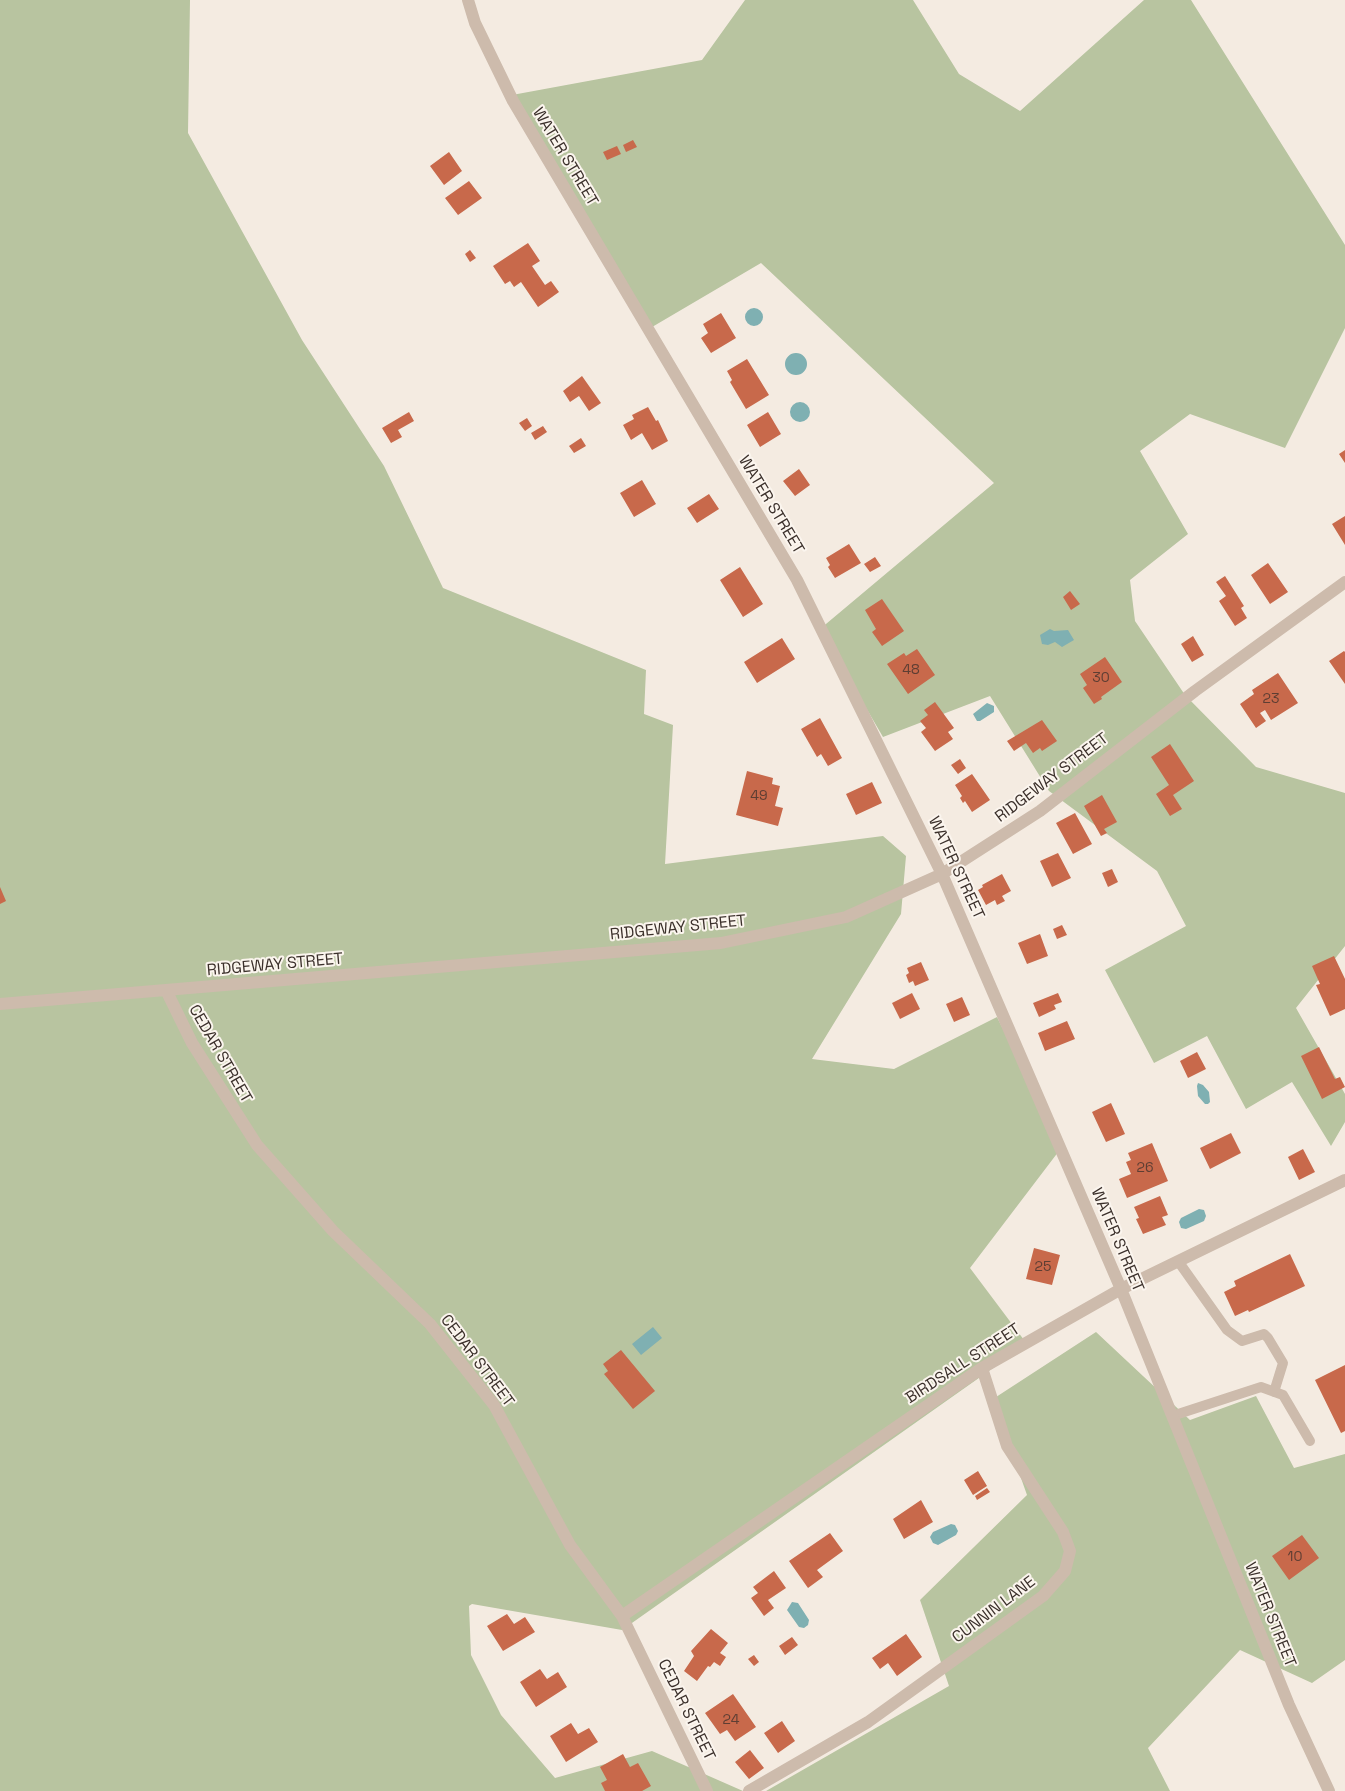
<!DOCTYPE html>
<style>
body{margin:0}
canvas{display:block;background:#f4ebe1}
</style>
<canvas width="1345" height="1791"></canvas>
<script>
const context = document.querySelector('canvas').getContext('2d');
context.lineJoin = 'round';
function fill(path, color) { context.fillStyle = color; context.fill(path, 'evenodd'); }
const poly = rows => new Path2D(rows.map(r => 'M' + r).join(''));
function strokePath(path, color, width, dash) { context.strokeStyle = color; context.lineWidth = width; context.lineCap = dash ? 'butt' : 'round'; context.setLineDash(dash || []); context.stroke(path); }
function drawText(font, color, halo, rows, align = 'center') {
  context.font = font + ' "Space Grotesk",sans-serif'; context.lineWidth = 4; context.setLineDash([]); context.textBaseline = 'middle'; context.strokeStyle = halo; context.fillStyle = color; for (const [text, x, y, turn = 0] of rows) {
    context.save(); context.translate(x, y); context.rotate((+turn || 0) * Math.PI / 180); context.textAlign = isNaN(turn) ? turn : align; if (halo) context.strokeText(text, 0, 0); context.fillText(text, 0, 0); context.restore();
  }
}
fill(poly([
 [0,0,190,0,188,133,302,340,384,466,443,588,646,670,644,714,673,725,665,864,883,836,906,856,901,914,812,1059,894,1069,997,1017,1062,1147,970,1268,1027,1344,622,1630,472,1604,469,1606,471,1655,501,1715,555,1778,652,1751,743,1791,0,1791],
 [745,0,913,0,959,74,1020,111,1144,0,1191,0,1345,245,1345,328,1285,448,1190,414,1140,451,1188,534,1130,580,1135,621,1185,695,1256,767,1345,793,1345,946,1296,1008,1345,1094,1345,1122,1331,1146,1292,1082,1246,1109,1207,1036,1154,1063,1105,970,1186,926,1157,871,1049,791,990,696,883,737,820,629,994,483,761,263,647,330,512,95,702,60],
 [1096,1332,1190,1420,1256,1396,1294,1468,1345,1454,1345,1660,1312,1683,1240,1650,1148,1748,1170,1791,766,1791,949,1686,920,1600,1027,1495,993,1399]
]), '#b8c4a0');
fill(poly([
 '745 317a9 9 0 1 1 18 0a9 9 0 1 1-18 0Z',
 '785 364a11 11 0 1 1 22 0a11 11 0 1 1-22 0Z',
 '790 412a10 10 0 1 1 20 0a10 10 0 1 1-20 0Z',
 [1050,629,1054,631,1068,630,1074,640,1062,647,1055,642,1048,645,1042,644,1040,635],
 [987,703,994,706,994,712,980,721,977,721,973,714],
 [1198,1083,1203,1085,1209,1092,1210,1102,1208,1104,1205,1104,1198,1096,1197,1086],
 [1199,1209,1204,1210,1206,1216,1204,1221,1186,1229,1181,1228,1179,1222,1181,1218],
 [653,1327,662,1338,641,1355,632,1344],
 [951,1524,955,1525,958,1531,956,1535,938,1545,933,1543,930,1537,933,1532],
 [792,1602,798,1603,809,1620,808,1625,804,1628,799,1627,787,1610]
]), '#7fb0b2');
fill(poly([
 [633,140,637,147,626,152,623,145],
 [617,146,621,154,607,160,603,152],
 [449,152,462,171,444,185,430,166],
 [469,181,482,198,458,215,445,198],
 [528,243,540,261,532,266,545,285,551,281,559,292,538,307,521,282,514,287,510,281,505,284,493,266],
 [470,250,476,258,470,262,465,254],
 [721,313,736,338,711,353,701,338,708,333,703,324],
 [747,359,769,395,746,409,730,382,732,380,727,371],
 [582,376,601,403,589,411,579,396,570,402,563,391],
 [648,407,656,421,658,420,668,441,652,450,642,433,631,440,623,425,634,419,632,415],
 [409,412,414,421,398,430,402,437,391,443,382,428],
 [768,412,781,434,760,447,747,425],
 [527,418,532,426,525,431,519,423],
 [543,426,547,432,535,440,531,433],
 [581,438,586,446,574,453,569,446],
 [1345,450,1345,463,1339,454],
 [799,469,810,485,795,496,783,481],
 [642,480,656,504,634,517,620,493],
 [709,494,719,509,697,523,687,508],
 [1345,516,1345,545,1332,524],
 [849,544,861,563,835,578,828,567,830,565,826,558],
 [875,557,881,566,870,572,864,564],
 [1268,563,1288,592,1270,604,1251,575],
 [740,567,763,604,743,617,720,580],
 [1225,576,1244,606,1241,608,1247,618,1235,626,1219,601,1226,596,1216,582],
 [1070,591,1080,604,1071,610,1063,597],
 [882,599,904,631,882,646,872,632,876,629,865,610],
 [1193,636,1204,655,1192,662,1181,644],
 [782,638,795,659,757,683,744,662],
 [917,649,935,675,908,694,887,664,904,653,906,656],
 [1344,651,1345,652,1345,684,1329,661],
 [1105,657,1122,682,1101,697,1102,699,1094,704,1083,688,1087,685,1080,674],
 [1278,673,1298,703,1271,720,1265,710,1260,713,1266,721,1256,728,1240,704,1254,694,1252,690],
 [935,702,954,728,948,732,953,739,935,751,921,732,926,728,920,721,928,715,924,710],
 [820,718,842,758,828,766,821,754,817,757,801,729],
 [1042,720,1057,741,1042,751,1040,748,1033,753,1026,743,1014,751,1007,741],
 [1170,744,1194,781,1173,795,1182,809,1170,816,1156,794,1169,785,1151,757],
 [960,759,966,768,958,774,951,765],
 [747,771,773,778,772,784,780,786,775,806,783,808,778,826,736,815],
 [972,774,990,800,972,812,965,801,963,803,960,798,962,796,955,785],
 [872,782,882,803,856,815,846,794],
 [1102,795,1117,822,1104,829,1107,833,1101,836,1084,806],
 [1075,813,1092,844,1073,854,1056,823],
 [1058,853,1071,878,1052,887,1040,861],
 [1112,869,1118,882,1108,887,1102,873],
 [1002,874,1011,891,1002,896,1005,901,997,905,995,900,986,905,978,890,983,887,982,885],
 [0,887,6,901,0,904],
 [1062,925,1067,935,1057,939,1053,929],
 [1040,934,1048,956,1027,964,1018,943],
 [1334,956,1345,979,1345,1009,1330,1016,1316,985,1320,984,1312,966],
 [921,962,929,980,915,986,913,981,909,983,906,975,909,973,907,968],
 [912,993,920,1009,900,1019,892,1003],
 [1058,993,1062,1002,1054,1005,1056,1009,1039,1017,1033,1003],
 [962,997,970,1015,954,1022,946,1004],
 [1067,1021,1075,1039,1045,1051,1038,1033],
 [1319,1047,1335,1079,1340,1077,1345,1087,1322,1099,1301,1056],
 [1197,1052,1206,1069,1188,1078,1180,1061],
 [1111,1103,1125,1134,1106,1142,1092,1112],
 [1231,1133,1241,1153,1210,1169,1200,1148],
 [1152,1143,1168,1181,1127,1198,1119,1179,1131,1174,1126,1162,1131,1160,1128,1153],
 [1303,1149,1315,1172,1299,1180,1288,1157],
 [1160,1196,1168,1215,1162,1217,1166,1225,1143,1234,1136,1219,1139,1218,1134,1207],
 [1034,1248,1060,1255,1052,1285,1026,1279],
 [1290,1254,1305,1286,1249,1312,1248,1310,1235,1316,1224,1292,1236,1286,1234,1281],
 [621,1350,655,1391,633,1409,604,1374,608,1371,603,1364],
 [1345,1365,1345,1431,1341,1433,1315,1380],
 [978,1471,987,1486,973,1495,964,1480],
 [987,1488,990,1492,977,1500,975,1496],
 [921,1500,933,1522,904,1539,893,1519],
 [830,1533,843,1551,817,1570,823,1577,808,1588,789,1561],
 [1302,1535,1319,1558,1289,1580,1272,1556],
 [774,1571,786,1588,768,1600,774,1608,764,1616,751,1598,758,1593,753,1587],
 [507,1614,514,1624,525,1617,535,1632,503,1651,487,1626],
 [711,1629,728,1643,720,1653,726,1657,720,1666,714,1662,710,1667,708,1666,697,1681,684,1671,694,1656,691,1651],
 [906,1634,922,1657,897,1676,888,1663,880,1669,872,1658],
 [792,1637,798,1645,785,1655,779,1646],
 [754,1655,759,1662,754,1666,748,1659],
 [540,1669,547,1679,558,1672,567,1687,536,1707,520,1682],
 [733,1694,756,1727,735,1741,727,1730,720,1734,705,1713],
 [782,1721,795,1741,778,1753,764,1733],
 [571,1723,578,1734,589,1728,598,1742,566,1762,550,1736],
 [750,1750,764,1768,749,1779,735,1762],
 [623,1754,630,1767,638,1763,651,1786,642,1791,605,1791,601,1783,607,1780,600,1767]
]), '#c8694b');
strokePath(poly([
 [1178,1261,1227,1330,1242,1341,1264,1334,1268,1338,1283,1363,1274,1392],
 [1172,1416,1261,1387,1283,1395,1310,1441]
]), '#cdbbac', 10);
strokePath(poly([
 [468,0,475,23,513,101,797,580,942,874,1121,1289,1289,1705,1329,1791],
 [166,990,192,1043,257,1145,333,1231,430,1324,494,1405,570,1545,622,1616,707,1791],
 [0,1004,721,943,846,917,942,874,1040,811,1195,691,1345,582],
 [622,1616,982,1368,1121,1289,1345,1180],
 [749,1791,868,1722,1043,1596,1065,1571,1070,1551,1063,1532,1007,1446,982,1368]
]), '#cdbbac', 12);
drawText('14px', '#5e3e33', null, [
 ["48",911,670],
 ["30",1101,678],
 ["23",1271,699],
 ["49",759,796],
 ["26",1145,1168],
 ["25",1043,1267],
 ["10",1295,1557],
 ["24",731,1720]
]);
drawText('16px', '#3b302b', '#fbf5ee', [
 ["WATER STREET",565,157,59],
 ["WATER STREET",771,505,59],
 ["RIDGEWAY STREET",1052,778,-37],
 ["WATER STREET",956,868,65],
 ["RIDGEWAY STREET",678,928,-6],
 ["RIDGEWAY STREET",275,965,-5],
 ["CEDAR STREET",220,1054,60],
 ["WATER STREET",1117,1240,67],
 ["CEDAR STREET",477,1361,53],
 ["BIRDSALL STREET",963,1364,-33],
 ["CUNNIN LANE",994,1610,-37],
 ["WATER STREET",1270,1615,68],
 ["CEDAR STREET",686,1710,64]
]);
</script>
